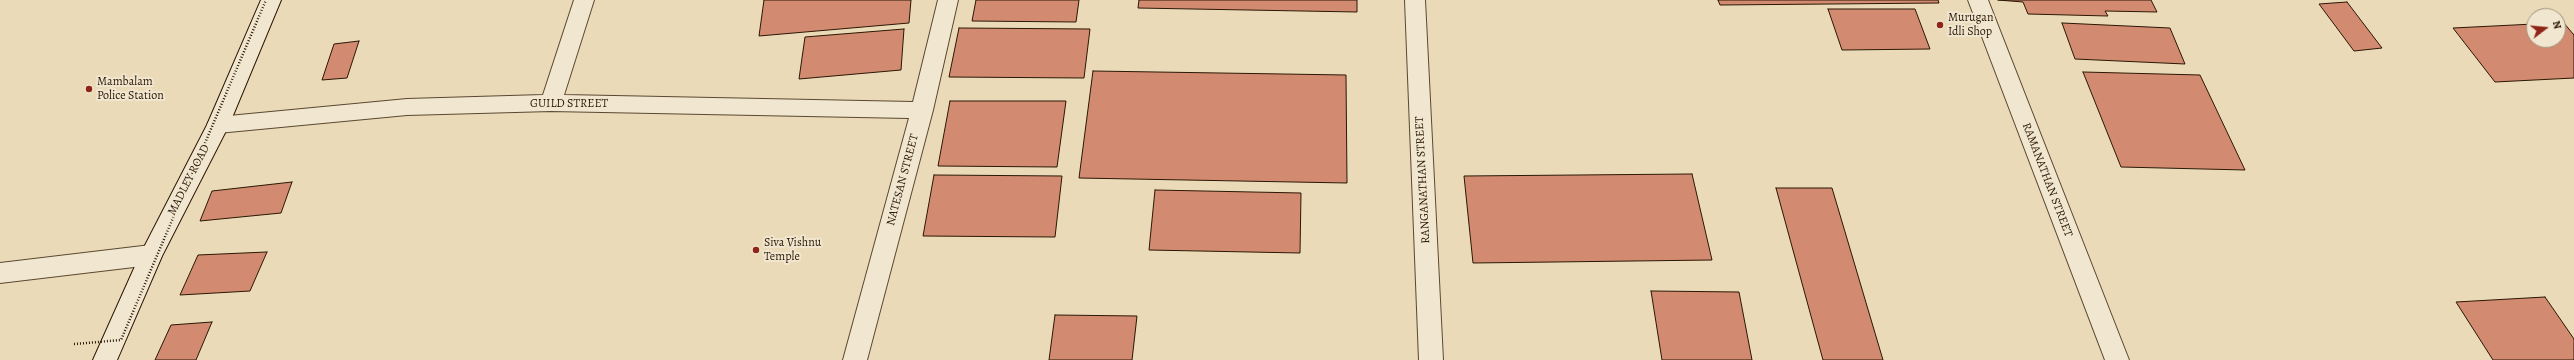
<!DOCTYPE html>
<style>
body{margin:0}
#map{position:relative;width:2574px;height:360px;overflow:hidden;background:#eadab7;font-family:Alegreya,serif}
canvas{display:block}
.north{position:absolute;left:2526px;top:8px;width:40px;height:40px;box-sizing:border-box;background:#f1e7d0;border:1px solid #a1947e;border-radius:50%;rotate:74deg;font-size:11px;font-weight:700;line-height:16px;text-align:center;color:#2a1704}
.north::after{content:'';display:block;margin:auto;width:14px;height:18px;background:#8f2418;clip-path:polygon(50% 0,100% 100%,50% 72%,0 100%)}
</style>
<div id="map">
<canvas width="2574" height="360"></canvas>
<div class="north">N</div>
</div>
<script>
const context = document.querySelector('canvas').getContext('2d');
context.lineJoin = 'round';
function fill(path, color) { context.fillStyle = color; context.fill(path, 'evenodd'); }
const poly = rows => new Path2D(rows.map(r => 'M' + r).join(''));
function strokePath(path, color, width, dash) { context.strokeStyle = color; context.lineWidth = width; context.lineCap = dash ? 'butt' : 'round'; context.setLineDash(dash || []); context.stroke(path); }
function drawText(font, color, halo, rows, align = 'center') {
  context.font = font + ' Alegreya,serif'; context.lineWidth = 4; context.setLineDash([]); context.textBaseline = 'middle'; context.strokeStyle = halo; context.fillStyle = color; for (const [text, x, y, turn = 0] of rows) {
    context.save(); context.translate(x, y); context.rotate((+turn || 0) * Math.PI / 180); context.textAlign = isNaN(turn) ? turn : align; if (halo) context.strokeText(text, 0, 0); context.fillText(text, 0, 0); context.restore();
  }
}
const building = poly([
 [764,0,911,0,909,23,759,36,764,0],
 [976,0,1079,0,1076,22,972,21,976,0],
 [1139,0,1357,0,1357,12,1138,8,1139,0],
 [1718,0,1938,0,1939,3,1720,5,1718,0],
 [1998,0,2151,0,2157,12,2105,11,2108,16,2028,14,2023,2,1998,0],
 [2347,2,2382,48,2354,51,2319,4,2347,2],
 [1828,9,1915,9,1930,49,1842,50,1828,9],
 [2558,22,2563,22,2574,35,2574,78,2495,82,2453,28,2534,24,2534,40,2558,40,2558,22],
 [2062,23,2170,28,2185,64,2075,59,2062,23],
 [959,28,1090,29,1084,78,949,77,959,28],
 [904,29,901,70,799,79,805,37,904,29],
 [359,41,347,78,322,80,334,44,359,41],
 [1093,71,1346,75,1347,183,1079,178,1093,71],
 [2083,72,2200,75,2245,170,2121,167,2083,72],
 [950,101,1066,101,1057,167,938,166,950,101],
 [1692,174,1712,260,1473,263,1464,176,1692,174],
 [934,175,1062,176,1055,237,923,236,934,175],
 [292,182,281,213,200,221,212,191,292,182],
 [1776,188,1832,188,1883,360,1823,360,1776,188],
 [1155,190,1301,193,1300,253,1149,250,1155,190],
 [267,252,250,291,180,295,198,255,267,252],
 [1651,291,1739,292,1752,360,1662,360,1651,291],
 [2545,297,2574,339,2574,360,2493,360,2456,302,2545,297],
 [1055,315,1137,316,1132,360,1049,360,1055,315],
 [212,322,196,360,155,360,171,325,212,322]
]);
fill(building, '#d28b70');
strokePath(building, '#2a1704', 1);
const street = poly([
 [574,0,594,0,564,95,913,102,938,0,958,0,933,110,867,360,843,360,909,118,551,111,407,115,218,133,210,131,207,125,210,119,218,117,407,99,543,95,574,0],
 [1405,0,1425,0,1443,360,1419,360,1405,0],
 [1968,0,1988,0,2129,360,2105,360,1968,0],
 [151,245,159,248,162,255,159,262,151,265,0,283,0,263,151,245]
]);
const secondary = poly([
 [261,0,281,0,229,125,162,256,117,360,93,360,140,255,207,125,261,0]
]);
strokePath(street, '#5a4831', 2);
strokePath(secondary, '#2a1704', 2);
fill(street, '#f1e7d0');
fill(secondary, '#f1e7d0');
strokePath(poly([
 [74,344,121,340,266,0]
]), '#2a1704', 2.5, [1, 2]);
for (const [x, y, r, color] of [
 [1940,25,4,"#8f2418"],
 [89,89,4,"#8f2418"],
 [756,250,4,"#8f2418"]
]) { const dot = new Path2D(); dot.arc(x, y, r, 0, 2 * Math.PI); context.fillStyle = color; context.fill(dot); strokePath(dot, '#f1e7d0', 1.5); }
drawText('12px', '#2a1704', '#f1e7d0', [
 ["Murugan",1948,18],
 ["Idli Shop",1948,32],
 ["Mambalam",97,82],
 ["Police Station",97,96],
 ["Siva Vishnu",764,243],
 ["Temple",764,257]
], 'left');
drawText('12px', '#2a1704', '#f1e7d0', [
 ["GUILD STREET",569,104],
 ["MADLEY ROAD",189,180,-63],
 ["NATESAN STREET",903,180,-75],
 ["RANGANATHAN STREET",1423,180,-93],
 ["RAMANATHAN STREET",2047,180,69]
]);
</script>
